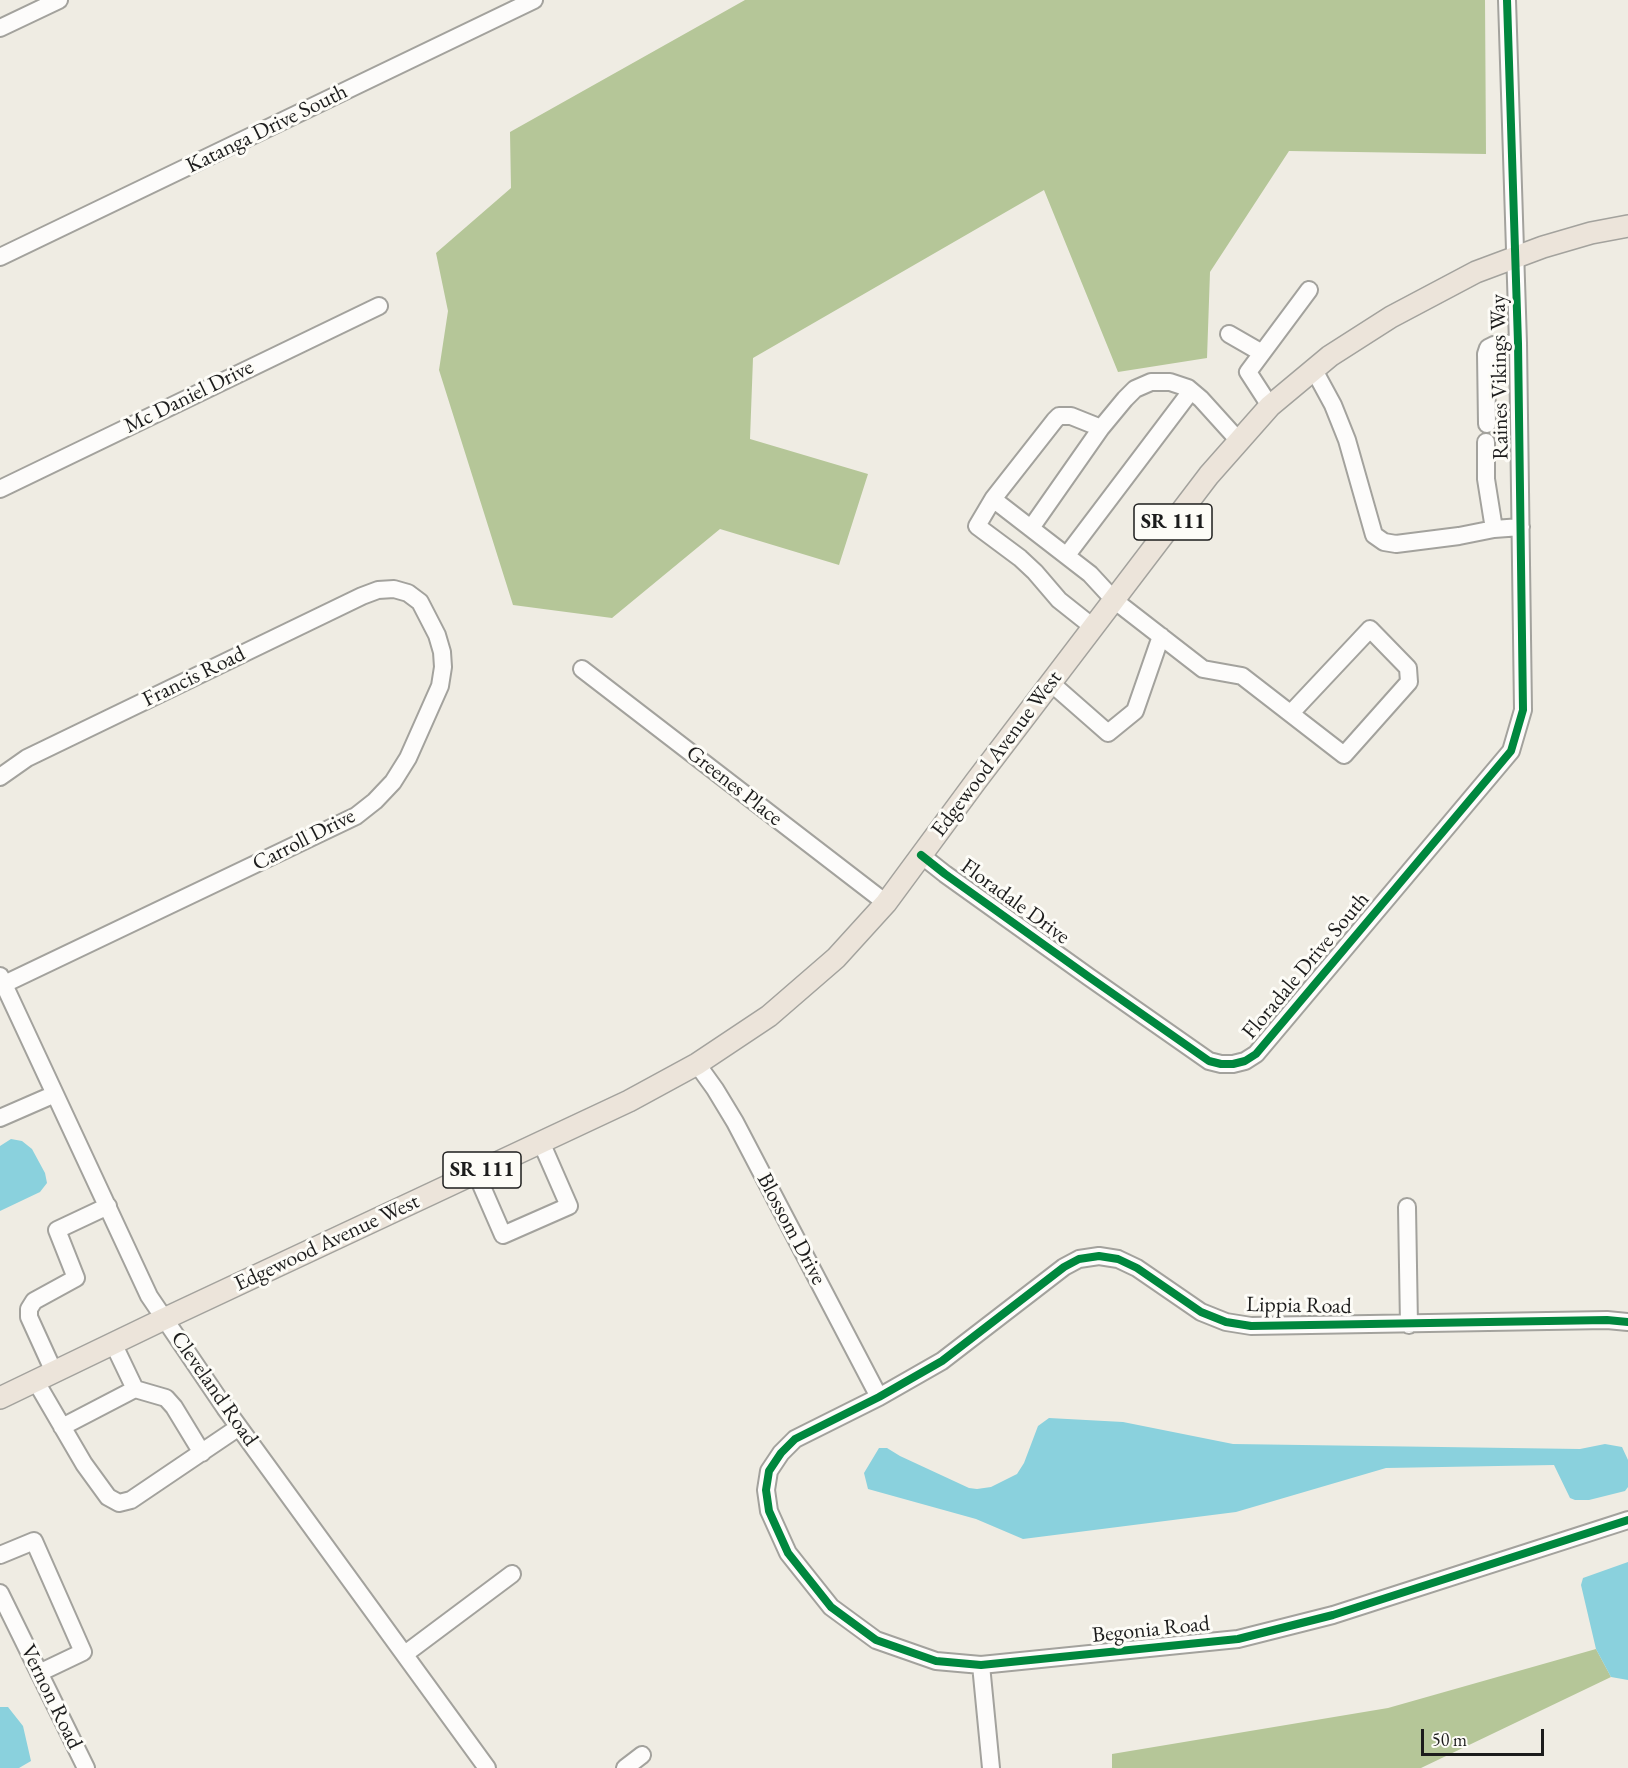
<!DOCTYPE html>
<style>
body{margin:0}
#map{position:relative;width:1628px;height:1768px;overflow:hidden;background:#efece3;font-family:"EB Garamond",serif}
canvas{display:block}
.scale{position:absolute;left:1421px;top:1729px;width:123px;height:27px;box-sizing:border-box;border:3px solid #1c1c1c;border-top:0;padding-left:8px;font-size:18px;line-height:21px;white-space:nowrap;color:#1c1c1c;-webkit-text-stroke:4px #fdfcf7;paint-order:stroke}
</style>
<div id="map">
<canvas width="1628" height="1768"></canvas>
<div class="scale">50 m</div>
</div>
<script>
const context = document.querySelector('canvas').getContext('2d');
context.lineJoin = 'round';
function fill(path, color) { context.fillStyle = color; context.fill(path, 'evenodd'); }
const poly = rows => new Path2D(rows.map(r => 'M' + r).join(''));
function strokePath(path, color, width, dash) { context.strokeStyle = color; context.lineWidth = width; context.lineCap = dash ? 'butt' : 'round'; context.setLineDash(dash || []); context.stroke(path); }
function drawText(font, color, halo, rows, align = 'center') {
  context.font = font + ' "EB Garamond",serif'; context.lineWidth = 6; context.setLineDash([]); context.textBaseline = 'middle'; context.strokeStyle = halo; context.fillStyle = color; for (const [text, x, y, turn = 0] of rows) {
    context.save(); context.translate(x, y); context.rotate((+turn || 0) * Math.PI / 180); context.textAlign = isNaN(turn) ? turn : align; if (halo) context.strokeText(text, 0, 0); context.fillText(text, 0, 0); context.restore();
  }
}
fill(poly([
 [745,0,1485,0,1486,154,1289,151,1210,272,1207,358,1118,372,1044,190,753,358,750,439,868,474,839,565,720,529,612,618,513,605,439,370,448,311,436,253,511,188,510,132],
 [1596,1649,1611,1677,1421,1768,1112,1768,1112,1754,1388,1708]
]), '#b5c698');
fill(poly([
 [11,1139,22,1141,32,1149,45,1173,47,1183,40,1192,0,1211,0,1146],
 [1049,1418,1123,1422,1233,1444,1580,1449,1605,1444,1622,1447,1628,1460,1628,1487,1625,1491,1589,1500,1575,1500,1570,1498,1554,1465,1386,1468,1236,1512,1023,1539,976,1519,868,1489,864,1473,879,1448,887,1448,900,1456,969,1488,977,1489,991,1487,1017,1474,1024,1463,1038,1426],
 [1628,1562,1628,1680,1611,1677,1596,1649,1581,1585,1583,1578],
 [0,1707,8,1707,23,1726,31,1761,19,1768,0,1768]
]), '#8ad1dd');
const minor = poly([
 [0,28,59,0],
 [0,257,534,0],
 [1229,334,1262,353],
 [1314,370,1333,405,1347,440,1374,535,1384,542,1396,544,1459,536,1494,529,1521,527],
 [1270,406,1248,372,1309,290],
 [1487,424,1486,354,1488,348,1494,345,1518,343],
 [1101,428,1071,416,1059,416,1055,420,993,499,1090,574,1114,600,1203,669,1242,676,1344,755,1409,682,1408,668,1370,629,1291,713],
 [1486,442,1486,479,1494,529],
 [0,489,379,306],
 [993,499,977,526,1020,558,1035,572,1059,600,1093,627],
 [1031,528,1101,428,1125,399,1135,389,1151,382,1170,382,1188,388,1201,399,1239,441],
 [1067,555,1191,391],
 [582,669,886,903],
 [1051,683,1108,733,1135,711,1161,636],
 [0,777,27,758,362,596,378,590,394,589,408,593,420,602,437,635,442,652,443,667,440,686,408,758,393,782,375,801,356,816,0,986],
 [921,855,945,874,1089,977,1209,1061,1221,1064,1233,1064,1245,1061,1256,1054,1511,751,1523,710,1518,343,1507,0],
 [0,976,149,1296,225,1408,487,1768],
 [697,1064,715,1089,735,1122,879,1397],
 [0,1118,55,1094],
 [476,1173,503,1235,569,1206,541,1142],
 [1407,1207,1409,1325],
 [1628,1322,1607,1320,1251,1326,1226,1322,1201,1312,1137,1268,1118,1259,1099,1256,1079,1259,1064,1267,942,1361,879,1397,795,1439,781,1453,769,1471,766,1490,769,1511,788,1553,831,1607,876,1640,936,1661,981,1665,1238,1639,1333,1615,1628,1520],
 [54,1372,29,1317,29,1309,34,1301,76,1278,57,1230,108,1206],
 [35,1380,84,1464,108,1497,119,1503,131,1500,239,1427],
 [135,1389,166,1398,174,1407,202,1453],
 [62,1427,135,1389,113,1343],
 [0,1555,34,1541,83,1652,39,1673],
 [0,1593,86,1768],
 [405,1654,512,1574],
 [981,1665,991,1768],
 [625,1768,642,1755]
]);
const major = poly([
 [0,1398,164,1319,629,1101,697,1064,769,1016,836,958,886,903,976,781,1209,475,1270,406,1330,356,1391,317,1476,272,1543,247,1591,233,1628,226]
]);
strokePath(minor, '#a3a29d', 20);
strokePath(major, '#a3a29d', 24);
strokePath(minor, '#fdfcfb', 16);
strokePath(major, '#ece4da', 21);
strokePath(poly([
 [921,855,945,874,1089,977,1209,1061,1221,1064,1233,1064,1245,1061,1256,1054,1511,751,1523,710,1518,343,1507,0],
 [1628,1322,1607,1320,1251,1326,1226,1322,1201,1312,1137,1268,1118,1259,1099,1256,1079,1259,1064,1267,942,1361,879,1397,795,1439,781,1453,769,1471,766,1490,769,1511,788,1553,831,1607,876,1640,936,1661,981,1665,1238,1639,1333,1615,1628,1520]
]), '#00873e', 8);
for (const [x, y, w] of [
 [1173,522,78],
 [482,1170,78]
]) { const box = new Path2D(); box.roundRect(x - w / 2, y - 18, w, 36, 4.5); context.fillStyle = '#fdfcf7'; context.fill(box); strokePath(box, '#1c1c1c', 1.5); }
drawText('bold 21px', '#1c1c1c', null, [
 ["SR 111",1173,522],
 ["SR 111",482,1170]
]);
drawText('22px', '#1c1c1c', '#fdfcf7', [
 ["Katanga Drive South",267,129,-26],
 ["Raines Vikings Way",1500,377,-91],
 ["Mc Daniel Drive",189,397,-26],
 ["Francis Road",194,677,-26],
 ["Edgewood Avenue West",997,754,-53],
 ["Greenes Place",734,786,38],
 ["Carroll Drive",304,840,-27],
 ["Floradale Drive",1015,902,36],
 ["Floradale Drive South",1306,966,-50],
 ["Blossom Drive",791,1229,62],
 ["Edgewood Avenue West",327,1243,-25],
 ["Lippia Road",1299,1306,1],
 ["Cleveland Road",214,1389,55],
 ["Begonia Road",1151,1630,-6],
 ["Vernon Road",51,1697,64]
]);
</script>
